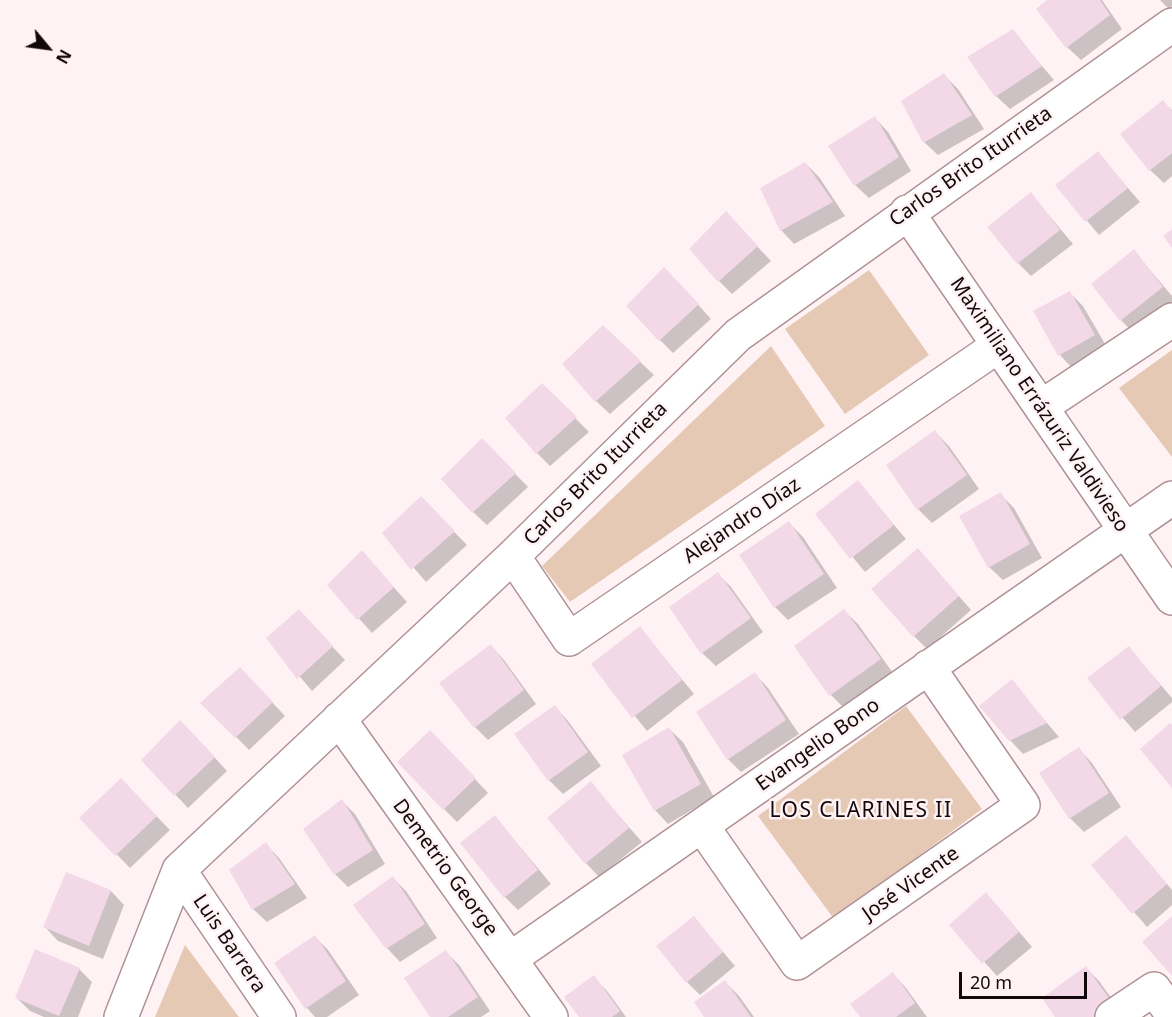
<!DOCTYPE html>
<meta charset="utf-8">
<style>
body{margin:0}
#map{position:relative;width:1172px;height:1017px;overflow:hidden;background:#fff2f4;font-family:"Noto Sans",sans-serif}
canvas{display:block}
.north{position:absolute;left:18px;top:18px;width:60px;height:60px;-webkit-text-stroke:4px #fff2f4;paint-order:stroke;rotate:119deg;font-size:16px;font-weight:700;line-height:24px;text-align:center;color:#12080a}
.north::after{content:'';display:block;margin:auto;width:21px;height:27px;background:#12080a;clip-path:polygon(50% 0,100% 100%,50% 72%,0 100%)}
.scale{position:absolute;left:959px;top:972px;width:128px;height:27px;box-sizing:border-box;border:3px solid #12080a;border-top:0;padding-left:8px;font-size:18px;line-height:21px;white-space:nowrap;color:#12080a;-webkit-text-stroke:4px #fff2f4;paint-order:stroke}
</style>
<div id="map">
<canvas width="1172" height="1017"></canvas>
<div class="north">N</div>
<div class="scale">20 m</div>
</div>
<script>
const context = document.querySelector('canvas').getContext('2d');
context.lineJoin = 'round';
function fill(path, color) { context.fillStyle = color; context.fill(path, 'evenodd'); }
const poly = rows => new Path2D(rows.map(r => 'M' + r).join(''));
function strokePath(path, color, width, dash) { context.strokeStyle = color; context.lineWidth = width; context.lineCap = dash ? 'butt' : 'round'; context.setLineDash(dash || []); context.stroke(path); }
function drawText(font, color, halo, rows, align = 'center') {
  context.font = font + ' "Noto Sans",sans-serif'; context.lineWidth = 5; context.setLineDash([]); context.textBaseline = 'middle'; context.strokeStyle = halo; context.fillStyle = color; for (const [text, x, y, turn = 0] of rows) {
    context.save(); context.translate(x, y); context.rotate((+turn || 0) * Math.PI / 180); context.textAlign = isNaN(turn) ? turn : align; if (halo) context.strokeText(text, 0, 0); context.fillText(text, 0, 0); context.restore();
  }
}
fill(poly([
 [869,270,929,355,845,414,785,329],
 [771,346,825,426,570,602,542,566],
 [1172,350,1172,457,1119,388],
 [906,706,982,809,834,919,758,816],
 [185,945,239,1017,155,1017]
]), '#e6c9b5');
fill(poly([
 [1050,0,1102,0,1122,29,1081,60,1067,47],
 [1160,0,1172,0,1172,6,1169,9],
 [1012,31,1054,80,1010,109,996,96],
 [944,75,958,89,984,129,938,155,924,142],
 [1163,102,1172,110,1172,176,1164,183,1150,170],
 [875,118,888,132,911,171,869,198,855,185],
 [1098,153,1140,202,1099,235,1057,185],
 [805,163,819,177,845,216,794,244,781,230],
 [1031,194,1073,244,1031,276,1018,263],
 [739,227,771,261,732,294,719,281],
 [1134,251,1172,296,1172,304,1134,334,1121,320],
 [678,282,711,319,673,353,660,340],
 [1070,293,1083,306,1108,349,1073,369,1060,355,1035,312],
 [603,327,654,375,610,414,596,401],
 [542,385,589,432,550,466,537,453],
 [935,432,949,446,979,489,932,523,918,509],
 [482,440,528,487,487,525,473,512],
 [858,482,906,539,865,572,817,514],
 [1000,494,1014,508,1042,558,1003,580,989,567],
 [421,498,467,545,426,582,384,533],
 [789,523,803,537,837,588,788,620,775,607],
 [362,552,407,602,372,633,329,585],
 [931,564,971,610,927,649,914,636],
 [718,574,731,587,763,632,716,666,702,653],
 [844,611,858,624,893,673,844,708,831,695],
 [312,625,345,660,312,691,268,639],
 [640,628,694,694,647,731,593,665],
 [491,646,504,660,536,704,488,740,475,727],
 [1129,648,1172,698,1172,702,1135,732,1089,679],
 [755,674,768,688,799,734,741,772,728,759],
 [1011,681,1059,737,1023,754,1010,740],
 [253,682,285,716,249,750,203,703],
 [555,707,568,721,601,766,563,794,549,780],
 [669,729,683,742,714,797,668,824,655,810],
 [194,735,227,771,188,808,143,760],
 [444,746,488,793,457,822,444,809],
 [1079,749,1092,763,1121,807,1084,832,1070,818,1042,774],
 [121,780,170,830,130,868,81,818],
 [591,784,642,842,599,877,586,863],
 [342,801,355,814,385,864,348,887,335,874],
 [495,817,551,884,518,910,505,897],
 [266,844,279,858,307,898,267,922,253,909],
 [1139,851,1172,890,1172,905,1147,927,1093,865],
 [66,874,111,891,124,905,103,959,58,941,45,927],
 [393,878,406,891,437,938,400,962,387,948],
 [999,908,1032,947,997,976,951,925],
 [694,918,735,966,700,995,687,982],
 [315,937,328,950,359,995,327,1017,315,1017,307,1008,276,963],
 [445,951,459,965,490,1011,481,1017,432,1017],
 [1086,968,1099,981,1125,1017,1057,1017],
 [79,969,92,982,78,1017,44,1017,30,1011,17,998],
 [893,974,906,988,927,1017,862,1017],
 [593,977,607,991,626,1017,581,1017],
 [725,982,739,996,754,1017,706,1017]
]), '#0003');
fill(poly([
 [1047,0,1100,0,1110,15,1066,48,1036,9],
 [1013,29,1042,66,995,97,967,57],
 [944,73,972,115,923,143,901,101],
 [1163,100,1172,111,1172,153,1149,171,1120,134],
 [875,116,899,157,854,186,828,146],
 [1098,151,1128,188,1085,222,1055,185],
 [805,162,833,202,780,231,760,188],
 [1031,192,1060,230,1017,264,987,227],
 [726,211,758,246,718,282,689,249],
 [1172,229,1172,248,1163,236],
 [1134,249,1163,287,1120,321,1091,284],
 [664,267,699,304,659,341,626,306],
 [1070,291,1095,335,1058,356,1033,311],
 [603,325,641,361,595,402,562,364],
 [542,383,577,417,536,454,505,418],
 [935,430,967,475,917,510,886,465],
 [482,438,516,473,472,513,441,479],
 [858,480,894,525,850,559,815,514],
 [1001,492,1030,544,988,568,959,516],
 [421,496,455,531,411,570,382,533],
 [789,521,824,574,774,608,739,555],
 [918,548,959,596,913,637,871,589],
 [362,550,394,587,357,620,327,585],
 [718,572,751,618,701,654,669,607],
 [299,609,333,646,297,679,266,638],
 [844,609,881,659,829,696,794,646],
 [640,626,682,680,632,718,591,664],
 [491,644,524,690,474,728,439,683],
 [1129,646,1161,686,1120,720,1087,678],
 [240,667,273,702,235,738,200,703],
 [755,672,786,720,727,760,696,712],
 [1012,679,1047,723,1009,741,979,706],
 [555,705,588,752,548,781,514,734],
 [180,720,215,757,174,796,141,760],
 [1170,723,1172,725,1172,788,1140,749],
 [669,727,701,784,654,811,622,755],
 [430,730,476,778,443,810,397,762],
 [1079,747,1109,793,1069,819,1039,773],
 [121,778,157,816,115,856,79,818],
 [591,781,629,828,585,864,547,818],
 [342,799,373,850,334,875,303,829],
 [495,815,538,870,504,898,460,843],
 [1126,835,1167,884,1132,914,1091,865],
 [266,842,295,884,252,910,229,870],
 [66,872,111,890,89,946,43,927],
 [393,876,425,924,386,949,353,905],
 [986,892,1019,932,982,964,949,925],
 [694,916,723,952,686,983,656,946],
 [1172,916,1172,976,1142,942],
 [315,935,346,981,305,1009,274,963],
 [35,949,80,968,59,1016,15,998],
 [446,950,478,997,448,1017,430,1017,404,978],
 [1086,966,1116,1008,1102,1017,1055,1017,1042,998],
 [893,972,915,1003,896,1017,860,1017,850,1004],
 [594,975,620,1011,612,1017,579,1017,564,997],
 [725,980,751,1017,704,1017,694,1002]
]), '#f3d8e7');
const minor = poly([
 [907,212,1172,598],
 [1041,407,1172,320],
 [513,556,569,639,998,346],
 [339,719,551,1017],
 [702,826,797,963,1023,805,928,667],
 [179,870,279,1017],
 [510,959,1172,498],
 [121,1017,179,870,513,556,738,335,1172,25],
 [1112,1017,1154,989,1172,1014]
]);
strokePath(minor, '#af9296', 36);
strokePath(minor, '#fff', 33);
drawText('20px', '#12080a', '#fff2f4', [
 ["Carlos Brito Iturrieta",971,167,-35],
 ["Maximiliano Errázuriz Valdivieso",1039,405,56],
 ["Carlos Brito Iturrieta",596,474,-45],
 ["Alejandro Díaz",742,521,-34],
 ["Evangelio Bono",818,745,-35],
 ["Demetrio George",445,868,54],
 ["José Vicente",911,884,-35],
 ["Luis Barrera",229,944,56]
]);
context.letterSpacing = '1.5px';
drawText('21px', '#12080a', '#fff2f4', [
 ["LOS CLARINES II",861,811]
]);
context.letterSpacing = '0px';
</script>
